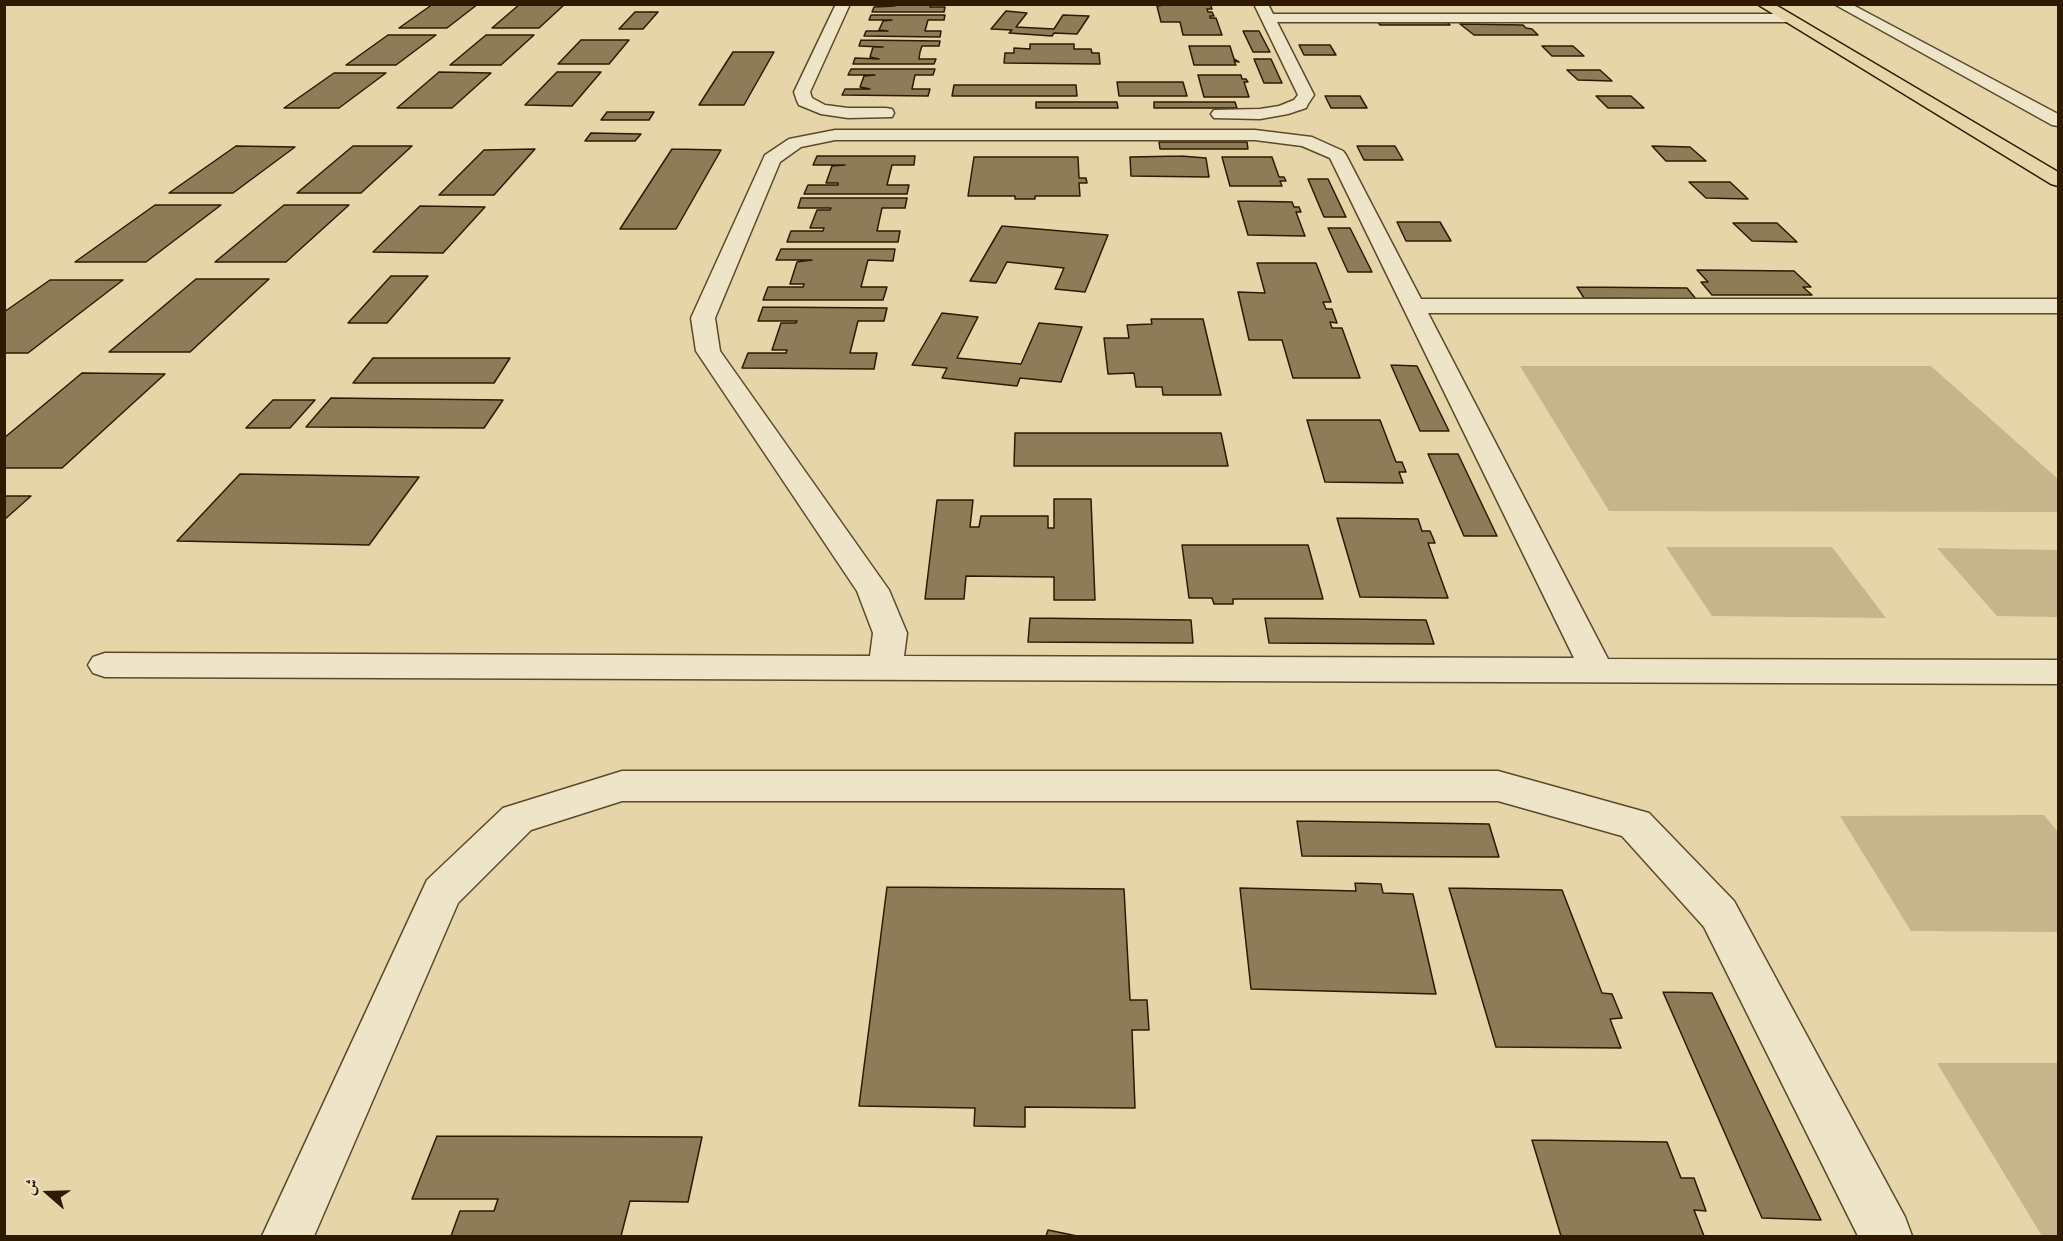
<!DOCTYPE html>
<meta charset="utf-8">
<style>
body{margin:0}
#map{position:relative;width:2063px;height:1241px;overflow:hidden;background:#e5d5a9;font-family:"EB Garamond",Amiri,serif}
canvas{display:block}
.frame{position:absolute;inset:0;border:6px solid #2f1a00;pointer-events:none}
.north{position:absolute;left:18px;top:1163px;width:60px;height:60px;-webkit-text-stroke:4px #eee4c7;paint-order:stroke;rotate:290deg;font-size:16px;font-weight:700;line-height:24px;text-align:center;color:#2f1a00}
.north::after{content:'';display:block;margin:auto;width:21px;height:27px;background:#2f1a00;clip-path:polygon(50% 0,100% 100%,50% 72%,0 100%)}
</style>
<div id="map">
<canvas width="2063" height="1241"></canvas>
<div class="frame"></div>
<div class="north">ش</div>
</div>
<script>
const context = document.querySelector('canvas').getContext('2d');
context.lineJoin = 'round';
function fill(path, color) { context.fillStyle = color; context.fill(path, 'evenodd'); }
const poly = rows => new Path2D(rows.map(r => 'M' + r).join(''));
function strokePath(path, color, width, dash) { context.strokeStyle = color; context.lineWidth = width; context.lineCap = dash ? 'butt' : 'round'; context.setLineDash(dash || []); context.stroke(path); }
fill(poly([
 [1520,366,1931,366,2058,479,2058,512,1609,511],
 [1666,547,1832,547,1886,618,1712,616],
 [1937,548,2058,550,2058,617,1997,616],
 [2044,815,2058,832,2058,932,1911,931,1840,816],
 [1937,1063,2058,1063,2058,1236,2042,1236]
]), '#c6b58c');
const building = poly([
 [433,4,478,4,447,28,399,28,433,4],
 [520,4,565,4,539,28,492,28,520,4],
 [887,4,931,4,930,7,945,7,944,12,872,12,874,7,895,6,887,4],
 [1173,4,1210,4,1212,9,1207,9,1208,12,1212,12,1214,16,1210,16,1210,18,1216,18,1222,35,1183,35,1180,22,1161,22,1157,6,1173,4],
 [1006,11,1027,13,1016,27,1054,29,1063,15,1089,16,1077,34,1054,33,1052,36,1009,33,1012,30,991,29,1006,11],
 [635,12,658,12,643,29,619,29,635,12],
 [871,15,945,15,944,20,928,20,925,31,941,31,940,37,864,36,866,31,888,31,879,30,883,21,892,20,869,20,871,15],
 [1377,21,1446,21,1450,25,1380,25,1377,21],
 [1460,24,1523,25,1526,28,1532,29,1538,35,1474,35,1460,24],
 [1243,31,1259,31,1270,52,1253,52,1243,31],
 [388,35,436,35,396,65,346,65,388,35],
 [486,35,534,35,501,65,450,65,486,35],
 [581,40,629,40,609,64,558,64,581,40],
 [861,40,940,41,939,46,922,46,920,52,919,59,936,59,934,64,853,64,855,58,879,59,870,57,873,47,883,47,859,46,861,40],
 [1030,44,1074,44,1074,49,1091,49,1092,53,1099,53,1100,64,1004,63,1005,53,1014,53,1014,48,1030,49,1030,44],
 [1299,45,1330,45,1336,55,1304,55,1299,45],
 [1189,46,1230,46,1234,59,1239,62,1234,61,1236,65,1194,65,1189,46],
 [1542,46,1573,46,1584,56,1552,56,1542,46],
 [733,52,774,52,744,105,699,105,733,52],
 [1254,59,1271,59,1282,83,1264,83,1254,59],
 [851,69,935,69,933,75,915,75,912,89,930,89,928,96,842,95,845,89,870,89,860,87,864,76,875,75,848,75,851,69],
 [1567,70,1600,70,1612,81,1578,80,1567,70],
 [439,72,491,73,452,108,397,108,439,72],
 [557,72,601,72,572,106,525,105,557,72],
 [334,73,386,73,339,108,284,108,334,73],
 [1198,75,1241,75,1242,79,1246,79,1248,82,1244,82,1249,97,1204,97,1198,75],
 [1117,82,1183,82,1187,96,1119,96,1117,82],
 [954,85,1076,85,1077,96,952,96,954,85],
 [1325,96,1360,96,1367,108,1331,108,1325,96],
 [1596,96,1631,96,1644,108,1608,108,1596,96],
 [1036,102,1117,102,1118,108,1036,108,1036,102],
 [1154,102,1235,102,1237,108,1154,108,1154,102],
 [607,112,654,112,649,120,601,120,607,112],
 [591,133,641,134,635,141,585,141,591,133],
 [1159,142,1247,142,1248,149,1160,149,1159,142],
 [236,146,295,147,233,193,169,193,236,146],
 [353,146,412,146,361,193,297,193,353,146],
 [1357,146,1395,146,1403,160,1364,160,1357,146],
 [1652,146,1690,147,1706,161,1666,161,1652,146],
 [535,149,494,195,439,195,484,150,535,149],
 [672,149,721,150,676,229,620,229,672,149],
 [817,156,915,156,914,165,892,165,887,185,909,185,907,194,804,194,808,185,838,185,838,183,826,183,832,166,845,165,813,165,817,156],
 [1181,156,1206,158,1209,177,1131,176,1130,157,1181,156],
 [974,157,1078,157,1079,178,1086,178,1087,183,1079,183,1080,196,1035,196,1035,199,1015,199,1015,196,968,196,974,157],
 [1222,157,1272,157,1279,177,1284,177,1286,181,1280,181,1282,186,1230,186,1222,157],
 [1308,179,1328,179,1346,217,1324,217,1308,179],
 [1689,182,1730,182,1748,199,1706,198,1689,182],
 [801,198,907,198,905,208,882,208,877,231,900,231,898,242,787,242,791,231,823,231,824,228,810,228,817,210,830,210,831,208,798,208,801,198],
 [1238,201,1292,202,1294,207,1299,207,1301,212,1296,212,1305,236,1248,235,1238,201],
 [155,205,221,205,146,262,75,262,155,205],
 [284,205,349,205,286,262,215,262,284,205],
 [420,206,485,207,443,253,373,252,420,206],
 [1397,222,1440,222,1451,241,1406,241,1397,222],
 [1733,223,1777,223,1797,242,1752,241,1733,223],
 [1002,226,1038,229,1108,235,1085,292,1055,289,1064,268,1007,262,996,283,970,281,1002,226],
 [1328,228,1350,228,1372,272,1348,272,1328,228],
 [781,249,895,249,893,261,868,260,861,287,887,287,883,300,763,300,768,287,803,287,804,284,790,284,797,262,812,260,776,260,781,249],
 [1257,263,1316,263,1331,302,1323,302,1326,309,1332,309,1337,323,1330,322,1332,328,1342,328,1360,378,1293,378,1282,340,1249,340,1238,292,1265,293,1257,263],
 [1697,270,1794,271,1811,287,1803,287,1812,295,1712,295,1701,282,1708,282,1697,270],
 [391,276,428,276,387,323,348,323,391,276],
 [196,279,269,279,190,352,109,352,196,279],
 [50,280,123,280,28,353,4,353,4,312,50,280],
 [1577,287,1687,288,1696,299,1584,298,1577,287],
 [763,307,887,308,884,321,858,321,850,353,877,353,874,369,742,368,748,353,786,353,787,350,772,350,781,323,796,323,797,321,758,321,763,307],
 [942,313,978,317,957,358,1021,364,1039,323,1082,327,1061,382,1020,378,1017,386,942,378,947,368,912,365,942,313],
 [1151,319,1203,319,1221,395,1163,395,1162,387,1136,387,1134,373,1108,374,1104,338,1129,338,1127,325,1152,324,1151,319],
 [373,358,510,358,494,383,353,383,373,358],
 [1391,365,1417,366,1449,431,1420,431,1391,365],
 [82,373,165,374,62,468,4,468,4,438,82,373],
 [331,398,503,400,484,428,306,427,331,398],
 [273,400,315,400,290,428,246,428,273,400],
 [1307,420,1380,420,1396,462,1402,462,1406,472,1399,472,1403,483,1325,482,1307,420],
 [1015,433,1221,433,1228,466,1014,466,1015,433],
 [1428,454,1458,454,1497,536,1464,536,1428,454],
 [240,474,419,477,369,545,177,541,240,474],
 [4,496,31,496,4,520,4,496],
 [1054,499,1091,499,1095,600,1054,600,1054,577,966,576,964,599,925,599,937,500,973,500,970,527,979,527,981,516,1048,516,1048,528,1054,528,1054,499],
 [1337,518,1418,519,1422,531,1430,531,1433,538,1435,543,1428,543,1448,598,1360,597,1337,518],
 [1182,545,1308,545,1323,599,1233,599,1233,604,1214,604,1212,598,1189,598,1182,545],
 [1030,618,1191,620,1193,643,1028,642,1030,618],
 [1265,618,1426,620,1434,644,1269,643,1265,618],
 [1297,821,1489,824,1499,857,1302,856,1297,821],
 [1355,883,1381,884,1383,893,1413,894,1436,994,1251,989,1240,888,1356,891,1355,883],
 [887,887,1124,889,1130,1000,1147,1000,1149,1030,1132,1030,1135,1108,1025,1107,1025,1127,974,1126,975,1108,859,1106,887,887],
 [1449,888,1562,890,1602,993,1612,994,1622,1018,1610,1019,1621,1048,1496,1047,1449,888],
 [1663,992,1712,993,1821,1220,1762,1218,1663,992],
 [437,1136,702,1137,688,1202,630,1201,621,1236,451,1236,460,1211,494,1211,498,1199,412,1199,437,1136],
 [1532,1140,1667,1142,1681,1178,1694,1178,1706,1211,1694,1210,1704,1236,1561,1236,1532,1140],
 [1048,1230,1077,1236,1046,1236,1048,1230]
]);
fill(building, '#8e7b58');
strokePath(building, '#2f1a00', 1.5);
const minor = poly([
 [836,4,850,4,810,92,812,98,825,105,848,108,886,108,892,109,894,113,892,117,848,118,821,114,799,105,797,101,794,92,836,4],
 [1254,4,1268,4,1273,14,1786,14,1793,18,1786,22,1277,22,1314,95,1308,104,1306,108,1288,114,1260,119,1214,118,1211,114,1214,110,1260,109,1279,106,1294,100,1298,95,1254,4],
 [1834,4,1851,4,2058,114,2058,126,2052,125,1834,4],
 [835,130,1255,130,1312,137,1343,151,1346,155,1421,299,2058,299,2058,313,1428,313,1608,659,2058,660,2058,684,105,677,93,673,88,665,93,657,105,653,870,656,873,633,857,591,696,351,691,318,765,155,789,139,835,130],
 [835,140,1255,140,1302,146,1330,158,1574,658,904,656,907,633,889,590,720,351,715,318,780,162,801,147,835,140],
 [622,771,1498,771,1649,813,1734,901,1905,1217,1912,1236,1858,1236,1704,927,1622,836,1498,801,622,801,531,830,458,903,314,1236,262,1236,427,880,503,808,622,771]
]);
const major = poly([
 [1757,4,1774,4,2058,172,2058,186,2051,184,1757,4]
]);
strokePath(minor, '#5c492a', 3);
strokePath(major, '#2f1a00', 3);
fill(minor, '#eee4c7');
fill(major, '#e5d5a9');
</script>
